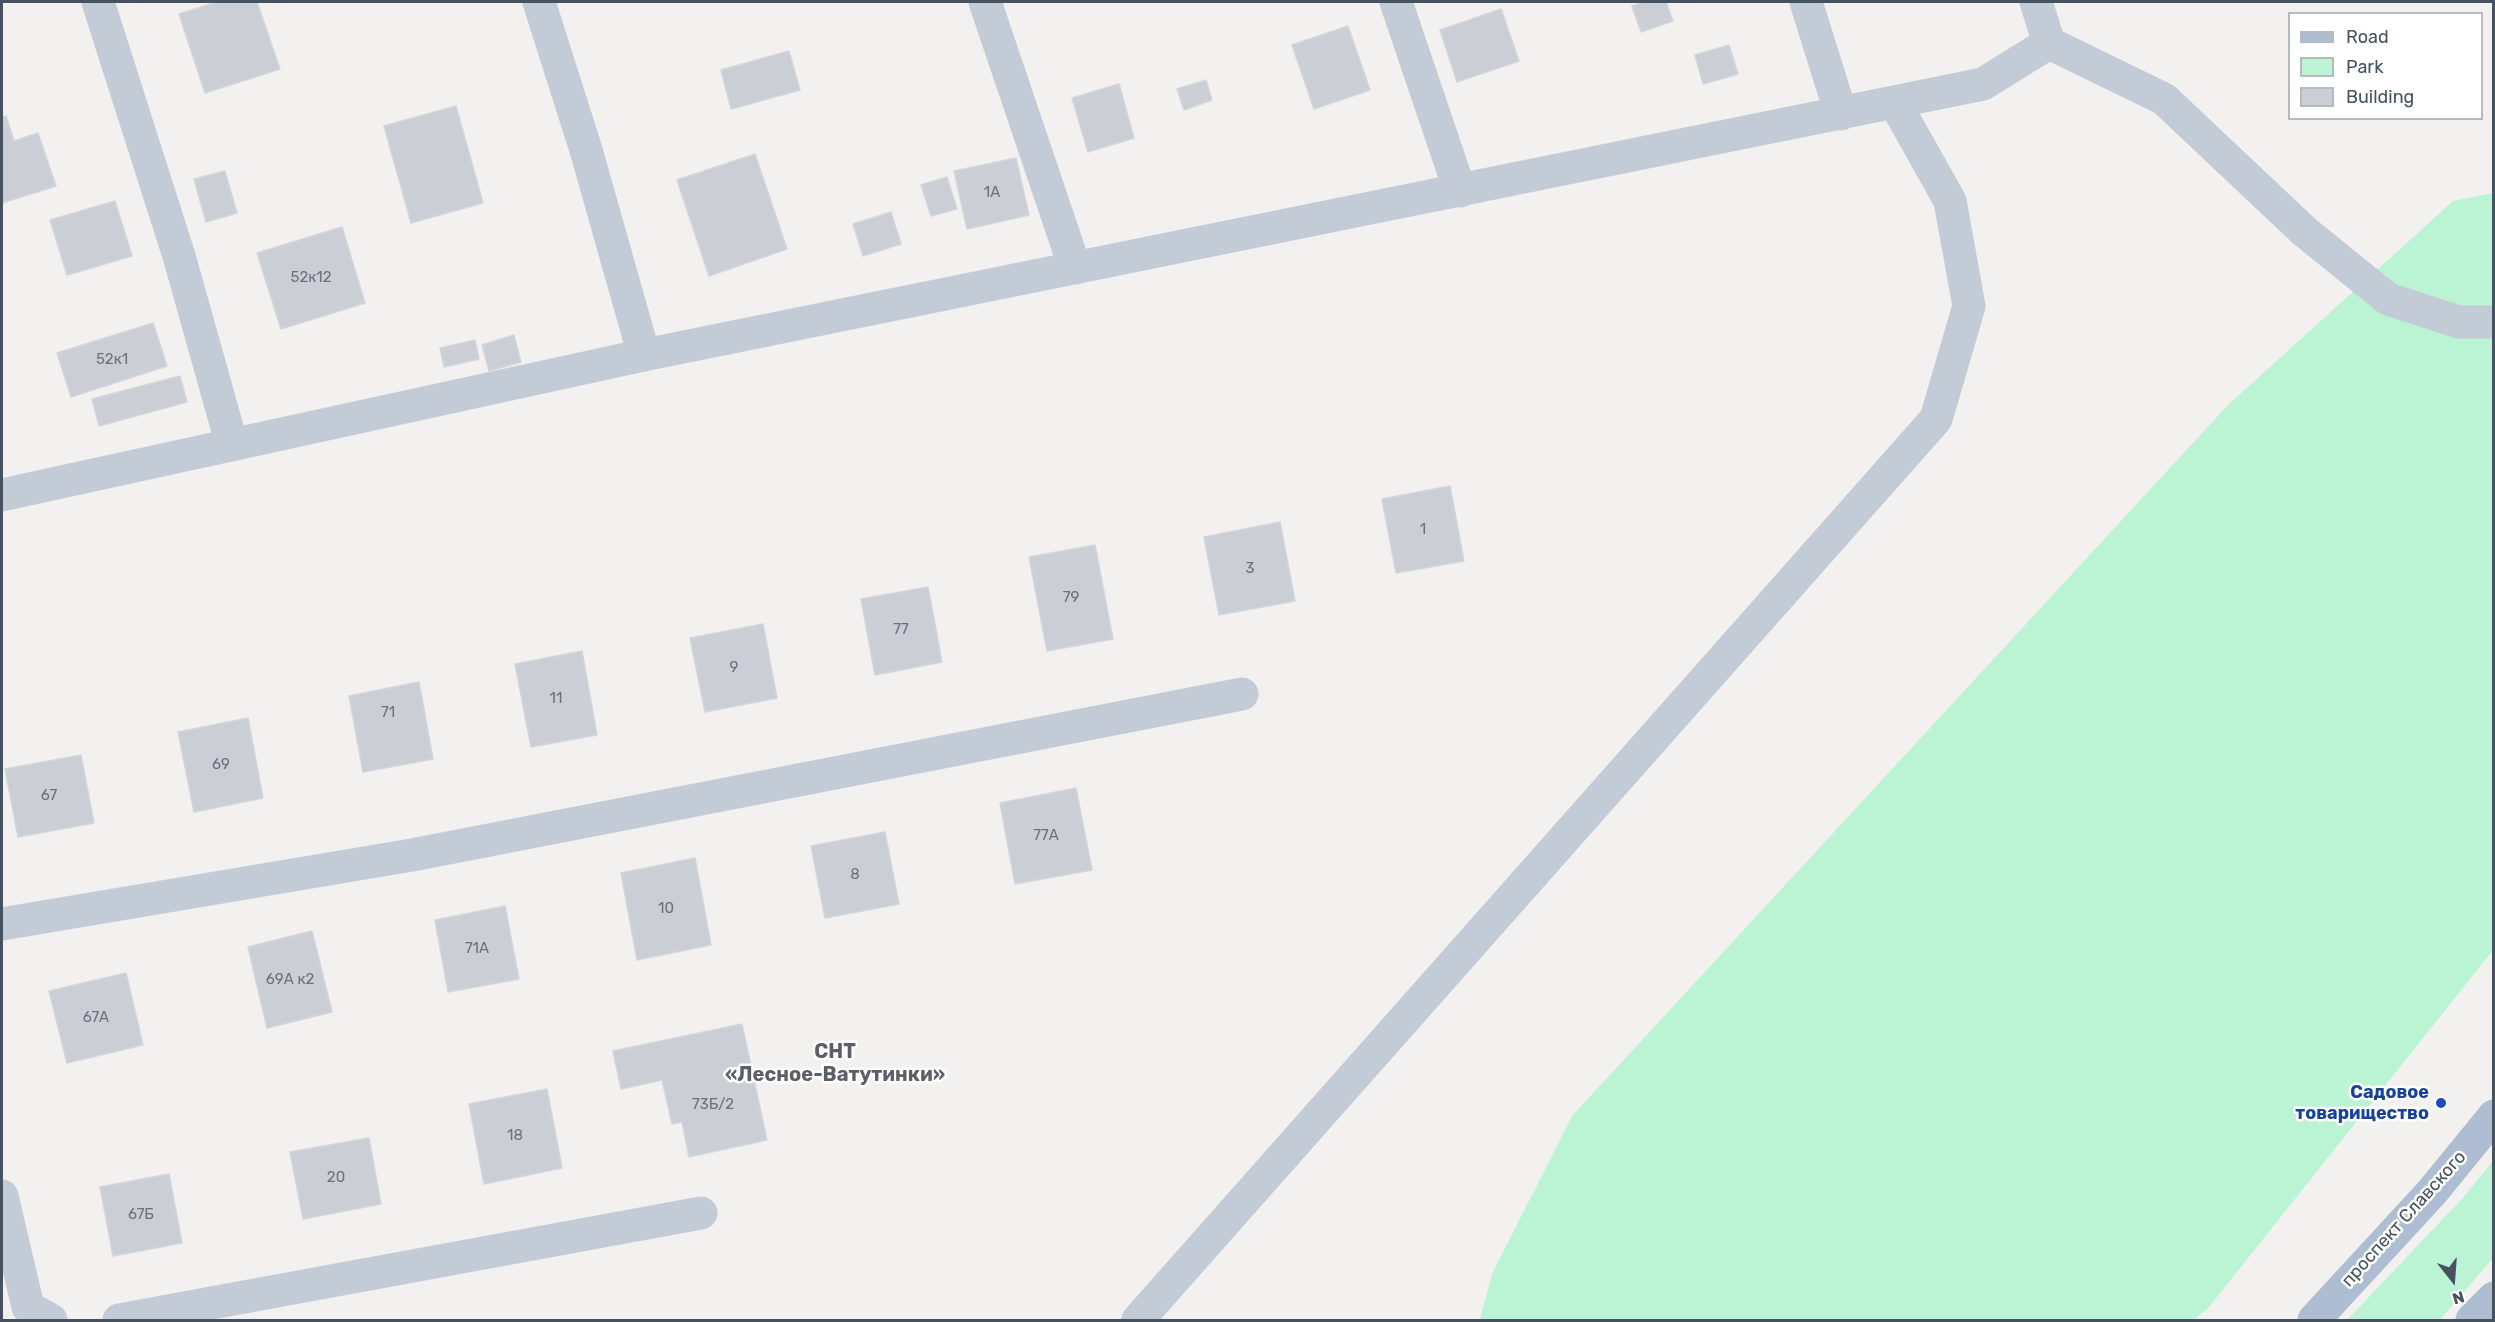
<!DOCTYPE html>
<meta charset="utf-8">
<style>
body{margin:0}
#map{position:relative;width:2495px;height:1322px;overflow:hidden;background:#f3f0f0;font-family:Rubik,sans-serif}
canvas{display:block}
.frame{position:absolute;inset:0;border:3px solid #46525f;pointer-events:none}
.legend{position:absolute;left:2288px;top:12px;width:195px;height:108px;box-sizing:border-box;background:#fff;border:2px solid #b5babf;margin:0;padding:8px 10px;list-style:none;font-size:18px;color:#46525f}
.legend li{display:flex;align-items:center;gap:12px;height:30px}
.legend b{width:30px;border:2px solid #b5babf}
.north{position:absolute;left:2423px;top:1250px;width:60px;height:60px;-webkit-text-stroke:4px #fff;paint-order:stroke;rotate:163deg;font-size:16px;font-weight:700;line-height:24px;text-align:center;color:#46525f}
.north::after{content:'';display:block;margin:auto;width:21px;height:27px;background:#46525f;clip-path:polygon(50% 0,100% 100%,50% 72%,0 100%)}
</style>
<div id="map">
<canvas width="2495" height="1322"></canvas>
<div class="frame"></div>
<ul class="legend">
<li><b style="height:8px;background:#aebdd1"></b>Road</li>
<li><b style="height:16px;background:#bbf3d5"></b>Park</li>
<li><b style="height:16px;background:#ccced6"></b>Building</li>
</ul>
<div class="north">N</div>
</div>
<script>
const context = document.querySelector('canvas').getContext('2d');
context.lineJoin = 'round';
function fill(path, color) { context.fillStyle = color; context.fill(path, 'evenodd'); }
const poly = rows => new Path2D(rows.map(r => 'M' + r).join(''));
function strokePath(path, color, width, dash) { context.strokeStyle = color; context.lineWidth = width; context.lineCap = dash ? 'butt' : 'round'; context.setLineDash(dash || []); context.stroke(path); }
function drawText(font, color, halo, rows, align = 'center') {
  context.font = font + ' Rubik,sans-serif'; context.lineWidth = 5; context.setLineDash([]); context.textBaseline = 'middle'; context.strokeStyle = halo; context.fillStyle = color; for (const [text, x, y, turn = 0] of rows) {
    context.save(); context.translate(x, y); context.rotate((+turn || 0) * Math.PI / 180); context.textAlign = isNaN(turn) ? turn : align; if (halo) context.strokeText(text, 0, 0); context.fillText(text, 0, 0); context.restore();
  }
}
fill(poly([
 [2493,193,2493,950,2209,1307,2194,1320,1480,1320,1492,1274,1572,1116,2228,405,2453,201],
 [2493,1161,2493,1258,2440,1320,2347,1320,2461,1200]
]), '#bbf3d5');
const building = poly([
 [217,2,257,2,280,69,205,93,179,14,217,2],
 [1644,2,1666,2,1673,21,1641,32,1632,6,1644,2],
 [1501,9,1519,61,1457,82,1440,30,1501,9],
 [1348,26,1370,90,1314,109,1292,45,1348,26],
 [1729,45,1738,74,1703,84,1695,55,1729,45],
 [789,51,800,90,731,109,721,70,789,51],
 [1206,80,1212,100,1184,110,1177,89,1206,80],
 [1119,84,1134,138,1088,152,1072,98,1119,84],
 [456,106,483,203,411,223,384,126,456,106],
 [6,116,14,141,38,133,56,186,2,203,2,117,6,116],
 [755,154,787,249,709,276,677,180,755,154],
 [1016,158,1029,215,967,229,954,171,1016,158],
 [225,171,237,213,206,222,194,179,225,171],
 [947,177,957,209,931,216,921,185,947,177],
 [115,201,132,256,67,275,50,220,115,201],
 [891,212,901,244,863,256,853,224,891,212],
 [342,227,365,303,281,329,257,253,342,227],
 [153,323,167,366,71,397,57,353,153,323],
 [514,335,521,362,489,371,482,345,514,335],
 [475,340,479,359,444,367,440,348,475,340],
 [180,376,187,402,99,426,92,399,180,376],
 [1450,486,1464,561,1396,573,1382,499,1450,486],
 [1280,522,1295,601,1219,615,1204,537,1280,522],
 [1095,545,1113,639,1047,651,1029,557,1095,545],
 [928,587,942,662,875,675,861,599,928,587],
 [763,624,777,698,705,712,690,638,763,624],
 [582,651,597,735,531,747,515,664,582,651],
 [419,682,433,759,363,772,349,696,419,682],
 [248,718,263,798,194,812,178,732,248,718],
 [81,755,94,823,18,837,5,769,81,755],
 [1076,788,1092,870,1015,884,1000,803,1076,788],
 [885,832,899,904,825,918,811,846,885,832],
 [695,858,711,945,637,960,621,873,695,858],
 [505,906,519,979,448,992,435,920,505,906],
 [312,931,332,1012,267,1028,248,947,312,931],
 [126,973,143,1045,67,1063,49,991,126,973],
 [742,1024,767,1140,689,1157,682,1122,672,1124,662,1080,621,1089,613,1051,742,1024],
 [547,1089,562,1168,484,1184,469,1104,547,1089],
 [369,1138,381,1204,303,1219,290,1152,369,1138],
 [169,1174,182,1243,113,1256,100,1187,169,1174]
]);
fill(building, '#ccced6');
strokePath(building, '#d3d5dc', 1.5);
strokePath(poly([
 [98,2,179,256,232,445],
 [539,2,586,150,644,355],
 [985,2,1075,268],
 [1396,2,1460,191],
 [1806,2,1841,114],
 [2036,2,2049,43],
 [2,495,644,355,1983,84,2049,43,2164,99,2304,231,2388,299,2459,322,2494,322],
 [2,924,412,855,1242,694],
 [2,1196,28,1307,51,1320],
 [119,1320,701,1213],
 [1138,1320,1936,419,1969,306,1950,201,1895,103]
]), '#c3cbd6', 33);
strokePath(poly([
 [2314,1320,2432,1192,2494,1116],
 [2472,1320,2494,1298]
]), '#aebdd1', 33);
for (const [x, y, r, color] of [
 [2441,1103,6,"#1a4fb4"]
]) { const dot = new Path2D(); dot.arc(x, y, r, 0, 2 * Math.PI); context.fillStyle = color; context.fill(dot); strokePath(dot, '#fff', 2); }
drawText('15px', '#68717d', null, [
 ["1А",992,193],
 ["52к12",311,278],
 ["52к1",112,360],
 ["1",1423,530],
 ["3",1250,569],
 ["79",1071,598],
 ["77",901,630],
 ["9",734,668],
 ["11",556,699],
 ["71",388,713],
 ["69",221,765],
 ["67",49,796],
 ["77А",1046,836],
 ["8",855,875],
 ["10",666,909],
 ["71А",477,949],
 ["69А к2",290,980],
 ["67А",96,1018],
 ["73Б/2",713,1105],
 ["18",515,1136],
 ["20",336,1178],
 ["67Б",141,1215]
]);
drawText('bold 18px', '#164399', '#fff', [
 ["Садовое",2429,1093],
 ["товарищество",2429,1114]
], 'right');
drawText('18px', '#46525f', '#fff', [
 ["проспект Славского",2404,1219,-48]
]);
drawText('bold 20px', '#5c6066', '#fff', [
 ["СНТ",835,1052],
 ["«Лесное-Ватутинки»",835,1075]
]);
</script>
